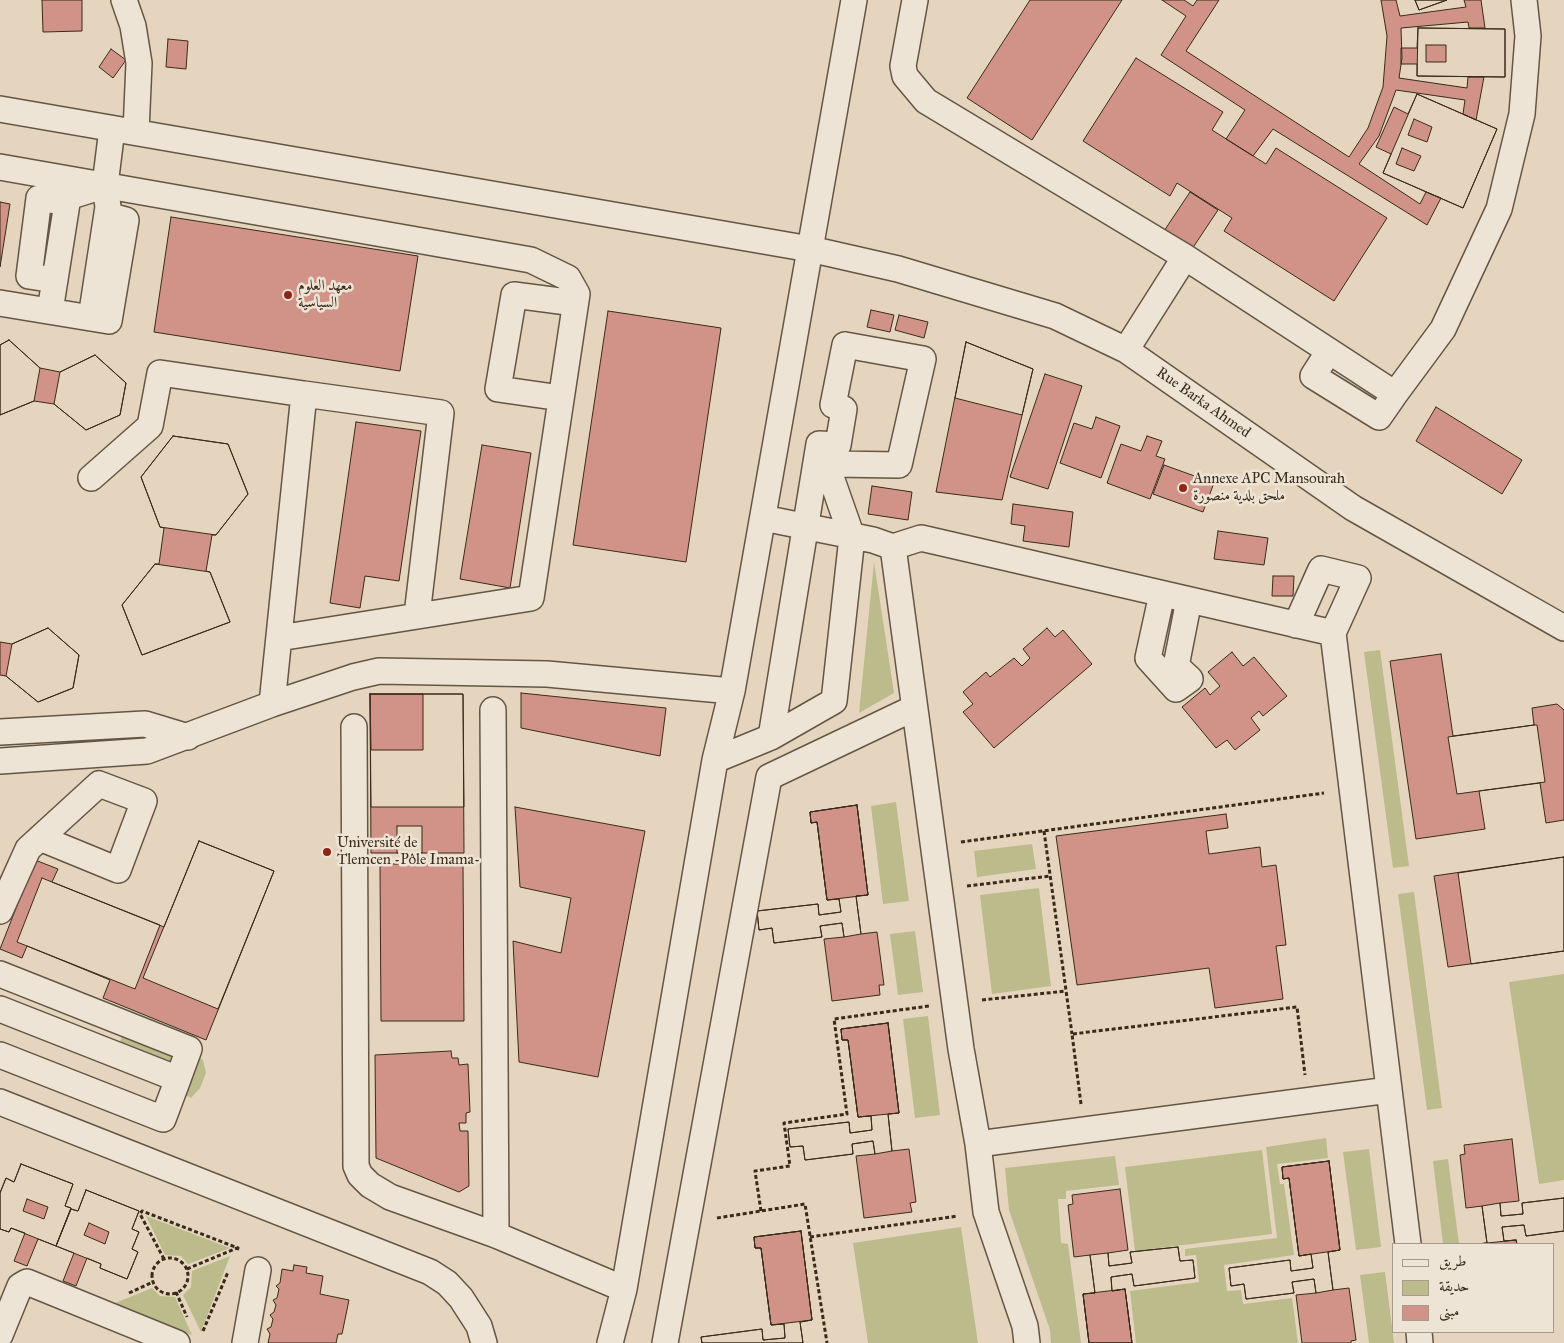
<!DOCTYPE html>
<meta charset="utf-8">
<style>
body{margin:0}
#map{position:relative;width:1564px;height:1343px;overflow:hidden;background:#e5d5be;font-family:"IM FELL Great Primer",Amiri,serif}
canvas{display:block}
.legend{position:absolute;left:1392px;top:1243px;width:162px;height:90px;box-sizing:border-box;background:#eee4d5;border:1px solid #a69a8b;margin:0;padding:6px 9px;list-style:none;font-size:15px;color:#392b1b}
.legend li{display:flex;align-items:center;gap:10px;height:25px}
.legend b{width:25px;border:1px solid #a69a8b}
</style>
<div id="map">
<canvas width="1564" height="1343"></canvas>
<ul class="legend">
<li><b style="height:6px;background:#eee4d5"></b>طريق</li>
<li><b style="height:14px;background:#bcbb8c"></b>حديقة</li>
<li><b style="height:14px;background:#d19288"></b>مبنى</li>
</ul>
</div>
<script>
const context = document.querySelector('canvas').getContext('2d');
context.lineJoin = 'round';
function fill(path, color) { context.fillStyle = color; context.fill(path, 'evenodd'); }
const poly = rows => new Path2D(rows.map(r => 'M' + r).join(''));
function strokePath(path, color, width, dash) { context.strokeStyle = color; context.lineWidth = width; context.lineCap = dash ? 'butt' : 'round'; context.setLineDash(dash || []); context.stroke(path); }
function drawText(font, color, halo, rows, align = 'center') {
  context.font = font + ' "IM FELL Great Primer",Amiri,serif'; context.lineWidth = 5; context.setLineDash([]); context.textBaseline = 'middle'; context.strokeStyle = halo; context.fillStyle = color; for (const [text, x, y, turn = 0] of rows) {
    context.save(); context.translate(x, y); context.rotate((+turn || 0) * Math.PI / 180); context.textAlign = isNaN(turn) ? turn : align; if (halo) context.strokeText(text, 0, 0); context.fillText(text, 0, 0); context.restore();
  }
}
fill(poly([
 [874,562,894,693,859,713],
 [1380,650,1409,866,1393,868,1364,652],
 [896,802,909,901,883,904,871,806],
 [1032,844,1036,869,977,877,974,851],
 [1039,888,1051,986,992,994,980,895],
 [1414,892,1442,1108,1427,1110,1398,894],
 [915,931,923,992,898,995,890,934],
 [1564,974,1564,1180,1539,1184,1509,982],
 [928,1016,940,1115,915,1118,903,1019],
 [123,1033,192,1052,203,1060,206,1073,200,1088,191,1098,161,1081,117,1051],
 [1326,1138,1328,1158,1277,1164,1280,1184,1284,1184,1294,1255,1224,1265,1227,1291,1241,1290,1243,1304,1292,1298,1298,1343,1136,1343,1130,1291,1199,1282,1196,1255,1185,1256,1185,1249,1277,1238,1266,1147],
 [1369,1149,1381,1247,1356,1250,1343,1152],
 [1262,1150,1272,1234,1135,1251,1125,1167],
 [1115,1156,1119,1185,1066,1191,1066,1199,1058,1199,1061,1243,1068,1244,1081,1343,1051,1343,1050,1330,1009,1210,1005,1168],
 [1448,1159,1459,1244,1443,1244,1433,1161],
 [146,1216,230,1248,188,1264,181,1256,165,1255],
 [961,1227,978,1343,868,1343,853,1243],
 [230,1256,201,1332,183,1295,191,1287,192,1271],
 [1385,1272,1394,1343,1369,1343,1360,1275],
 [152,1288,160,1296,175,1297,192,1335,113,1304]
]), '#bcbb8c');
const building = poly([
 [42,0,82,0,82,31,43,32,42,0],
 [1030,0,1122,0,1032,140,967,98,1030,0],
 [1162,0,1184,0,1193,6,1197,0,1219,0,1186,51,1349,157,1368,128,1383,87,1387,36,1381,0,1396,0,1400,16,1466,7,1464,0,1481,0,1485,28,1469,28,1468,22,1401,28,1402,58,1399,78,1467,88,1468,77,1484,77,1476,120,1463,114,1465,100,1396,90,1379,136,1359,164,1420,204,1426,192,1441,198,1427,225,1273,129,1253,156,1226,139,1245,110,1161,55,1186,16,1162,0],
 [1415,0,1447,0,1419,10,1415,0],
 [1415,0,1447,0,1419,10,1415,0],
 [1418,28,1505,29,1505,77,1417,76,1418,28],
 [1418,28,1505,29,1505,77,1417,76,1417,64,1401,64,1401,48,1417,48,1418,28],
 [168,39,188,41,186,69,166,67,168,39],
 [1426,45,1446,45,1446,62,1426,62,1426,45],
 [111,49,126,60,113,78,99,67,111,49],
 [1136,58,1223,112,1212,130,1266,164,1276,148,1387,218,1334,301,1224,231,1232,218,1177,183,1170,196,1083,141,1136,58],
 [1417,94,1497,129,1463,208,1383,173,1417,94],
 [1417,94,1497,129,1463,208,1383,173,1391,154,1376,147,1394,107,1408,114,1417,94],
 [1414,119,1432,127,1427,142,1408,135,1414,119],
 [1402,148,1421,156,1414,171,1396,164,1402,148],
 [1190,192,1218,210,1192,249,1164,231,1190,192],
 [0,202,10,204,0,267,0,202],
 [171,217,418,256,400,371,154,332,171,217],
 [871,310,894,315,890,332,867,327,871,310],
 [608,311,721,328,686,562,573,545,608,311],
 [899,315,928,322,924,338,895,330,899,315],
 [9,340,40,368,34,401,0,415,0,345,9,340],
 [9,340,40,368,60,372,95,355,126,383,120,415,86,430,54,404,34,401,0,415,0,345,9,340],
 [966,342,1033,369,1022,415,955,398,966,342],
 [966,342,1033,369,1002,500,936,492,966,342],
 [95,355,126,383,120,415,86,430,54,404,60,372,95,355],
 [1045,374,1082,386,1048,489,1010,477,1045,374],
 [1436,407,1522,460,1502,494,1416,441,1436,407],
 [1096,417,1120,426,1101,478,1060,463,1074,423,1092,429,1096,417],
 [356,422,421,431,399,581,365,576,360,608,330,603,356,422],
 [173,436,228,444,248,494,216,535,212,535,206,571,210,572,230,622,142,655,122,605,155,564,159,564,164,528,160,527,141,477,173,436],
 [173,436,228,444,248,494,216,535,160,527,141,477,173,436],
 [1147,436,1162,441,1156,456,1165,459,1150,499,1107,483,1121,444,1141,451,1147,436],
 [482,445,531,453,510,588,460,579,482,445],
 [1164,465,1214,483,1203,512,1153,494,1164,465],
 [872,486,912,492,908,520,868,514,872,486],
 [1013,504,1073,512,1069,547,1023,541,1025,526,1011,524,1013,504],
 [1218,531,1268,538,1264,565,1214,559,1218,531],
 [155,564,210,572,230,622,142,655,122,605,155,564],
 [1273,576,1294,576,1293,596,1272,596,1273,576],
 [48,628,79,655,73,688,38,702,6,676,12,644,48,628],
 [48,628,79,655,73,688,38,702,6,676,0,675,0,642,12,644,48,628],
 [1047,628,1055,637,1063,630,1092,664,994,748,963,712,973,704,963,692,986,672,990,677,1014,658,1022,666,1030,658,1023,649,1047,628],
 [1232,652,1243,666,1254,657,1287,696,1263,716,1259,711,1251,718,1260,730,1235,750,1227,740,1216,748,1182,707,1205,688,1210,695,1220,686,1208,672,1232,652],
 [1441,654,1453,736,1534,725,1532,708,1557,704,1564,710,1564,820,1546,823,1540,783,1479,791,1485,829,1416,839,1390,661,1441,654],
 [521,693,666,708,660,756,521,728,521,693],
 [370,694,423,694,423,750,371,750,370,694],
 [370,694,463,694,464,807,371,807,370,694],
 [370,694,463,694,464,853,371,853,370,694],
 [1534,725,1537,725,1545,782,1457,794,1448,737,1534,725],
 [857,805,868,895,827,900,817,822,811,823,810,812,857,805],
 [857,805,868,895,856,896,861,934,844,937,842,923,820,926,822,937,774,943,772,928,759,930,757,911,818,904,819,915,841,912,839,899,827,900,817,822,811,823,810,812,857,805],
 [857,805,868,895,856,896,861,934,877,932,884,985,879,985,880,995,832,1001,824,939,844,937,842,923,820,926,822,937,774,943,772,928,759,930,757,911,818,904,819,915,841,912,839,899,827,900,817,822,811,823,810,812,857,805],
 [515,807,645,831,598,1077,519,1062,513,941,561,953,571,898,520,887,515,807],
 [1226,814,1228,828,1206,831,1209,854,1260,847,1262,867,1276,865,1286,945,1276,946,1283,999,1215,1008,1209,968,1077,985,1056,836,1226,814],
 [397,826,422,826,422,853,397,853,397,826],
 [199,841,274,871,218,1009,143,978,199,841],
 [199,841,274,871,206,1040,103,998,110,980,27,946,22,958,0,949,35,860,58,869,52,882,164,927,199,841],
 [1564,857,1564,951,1471,964,1458,873,1564,857],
 [1564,857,1564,951,1448,967,1434,876,1564,857],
 [380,864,463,864,464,1021,381,1021,380,864],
 [42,878,160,925,135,989,17,942,42,878],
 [888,1023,899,1113,858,1117,848,1040,842,1040,841,1029,888,1023],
 [888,1023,899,1113,888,1114,892,1151,875,1154,873,1141,852,1144,853,1154,805,1160,803,1146,790,1147,788,1129,849,1122,850,1133,872,1130,871,1116,858,1117,848,1040,842,1040,841,1029,888,1023],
 [888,1023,899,1113,888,1114,892,1151,909,1149,916,1202,910,1203,912,1212,864,1218,856,1156,875,1154,873,1141,852,1144,853,1154,805,1160,803,1146,790,1147,788,1129,849,1122,850,1133,872,1130,871,1116,858,1117,848,1040,842,1040,841,1029,888,1023],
 [451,1051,452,1058,458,1058,459,1065,468,1064,470,1112,466,1113,466,1123,459,1123,460,1131,468,1131,469,1186,459,1192,376,1158,375,1055,451,1051],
 [1512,1139,1519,1201,1500,1203,1501,1216,1523,1214,1522,1203,1564,1198,1564,1231,1526,1236,1524,1225,1502,1227,1504,1241,1516,1240,1517,1244,1477,1244,1487,1243,1482,1206,1466,1208,1460,1155,1465,1154,1464,1145,1512,1139],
 [1329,1161,1340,1250,1299,1256,1289,1178,1283,1179,1282,1167,1329,1161],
 [1329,1161,1340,1250,1328,1252,1333,1290,1316,1293,1314,1279,1292,1282,1294,1293,1246,1299,1244,1284,1231,1286,1229,1268,1290,1260,1291,1271,1313,1268,1311,1254,1299,1256,1289,1178,1283,1179,1282,1167,1329,1161],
 [1329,1161,1340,1250,1328,1252,1333,1290,1349,1288,1356,1340,1351,1341,1351,1343,1302,1343,1296,1295,1316,1293,1314,1279,1292,1282,1294,1293,1246,1299,1244,1284,1231,1286,1229,1268,1290,1260,1291,1271,1313,1268,1311,1254,1299,1256,1289,1178,1283,1179,1282,1167,1329,1161],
 [21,1164,73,1184,65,1206,71,1208,56,1246,11,1228,9,1232,0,1229,0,1193,6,1178,14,1182,21,1164],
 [21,1164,73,1184,65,1206,71,1208,56,1246,38,1239,27,1266,14,1261,25,1233,11,1228,9,1232,0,1229,0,1193,6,1178,14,1182,21,1164],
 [1120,1189,1128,1250,1108,1253,1109,1266,1132,1263,1130,1252,1178,1247,1180,1261,1193,1260,1195,1278,1134,1286,1132,1274,1111,1277,1112,1291,1125,1289,1132,1343,1089,1343,1083,1294,1095,1293,1090,1255,1074,1257,1068,1205,1073,1204,1072,1195,1120,1189],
 [86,1190,139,1211,132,1229,139,1232,132,1249,138,1252,127,1279,100,1268,101,1264,56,1246,71,1209,78,1211,86,1190],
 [86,1190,139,1211,132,1229,139,1232,132,1249,138,1252,127,1279,100,1268,101,1264,87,1258,76,1286,63,1281,74,1253,56,1246,71,1209,78,1211,86,1190],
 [1564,1198,1564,1231,1526,1236,1524,1225,1502,1227,1504,1241,1516,1240,1517,1244,1477,1244,1487,1243,1482,1206,1500,1203,1501,1216,1523,1214,1522,1203,1564,1198],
 [27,1199,48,1207,44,1219,23,1211,27,1199],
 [89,1223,109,1232,105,1244,84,1235,89,1223],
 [801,1231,812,1320,771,1325,761,1248,755,1248,754,1237,801,1231],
 [801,1231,812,1320,800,1322,803,1343,702,1343,701,1337,762,1329,763,1340,785,1338,784,1324,771,1325,761,1248,755,1248,754,1237,801,1231],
 [801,1231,812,1320,800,1322,803,1343,702,1343,701,1337,762,1329,763,1340,785,1338,784,1324,771,1325,761,1248,755,1248,754,1237,801,1231],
 [1516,1240,1517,1244,1477,1244,1487,1243,1516,1240],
 [1178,1247,1180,1261,1193,1260,1195,1278,1134,1286,1132,1274,1111,1277,1112,1291,1125,1289,1132,1343,1089,1343,1083,1294,1095,1293,1090,1255,1108,1253,1109,1266,1132,1263,1130,1252,1178,1247],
 [294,1265,307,1267,306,1273,323,1276,320,1294,349,1300,342,1334,338,1334,336,1343,268,1343,270,1334,267,1329,271,1327,273,1319,270,1315,274,1312,276,1305,273,1300,277,1298,279,1289,276,1286,280,1283,282,1269,293,1271,294,1265],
 [1125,1289,1132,1343,1089,1343,1083,1294,1125,1289]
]);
fill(building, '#d19288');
strokePath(building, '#392b1b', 1);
const minor = poly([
 [124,0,133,26,139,63,136,132],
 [915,0,903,66,905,76,926,101,1185,257,1126,350],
 [0,109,810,249,898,269,1055,316,1126,350,1353,508,1564,628],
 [0,167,531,260,568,278,577,294,531,598,279,638],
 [1185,257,1395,394,1443,329,1499,209,1522,114,1528,36,1524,0],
 [55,280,29,276,39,198,67,203],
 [0,303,109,321,126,220,107,215],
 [50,311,68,197,100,187],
 [91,318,108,207,105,185,112,129],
 [845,345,923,359,899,465,834,464,831,477,852,537,834,701,771,737,819,444,838,445,844,409,833,405,845,345],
 [1329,351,1313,376,1379,417,1395,394],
 [561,398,498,389,514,295,575,303],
 [91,478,150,426,160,373,304,394],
 [763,518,873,540,893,547],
 [1162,594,1148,658,1176,689,1190,679,1176,666,1189,600],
 [1296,625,1321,569,1358,578,1333,633],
 [272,704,304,394,441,413,417,615],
 [493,710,496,1235],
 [354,727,356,1166,360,1175,370,1185,390,1197,496,1235,624,1289],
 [0,732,145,724,188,737],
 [715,760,771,737],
 [0,761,147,751,272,704,353,677,379,671,547,674,732,691],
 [0,911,28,849,40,838,99,784,144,801,118,870,40,838],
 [0,974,189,1049,178,1079],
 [0,1009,178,1079,163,1119,0,1055],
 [0,1102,430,1272,447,1283,461,1298,479,1326,484,1343],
 [978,1144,1389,1090],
 [1419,1332,1420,1343],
 [0,1335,20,1286,27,1282,177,1343],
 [245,1343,258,1270],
 [610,1343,624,1289,715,760,732,691,854,0],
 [665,1343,769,777,914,708],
 [1027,1343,1025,1326,986,1212,978,1144,961,1049,893,547,921,538,1333,633,1408,1244]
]);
strokePath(minor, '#645644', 28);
strokePath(poly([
 [1044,831,1072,1034],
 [961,842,1324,793],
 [967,886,1050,876],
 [982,1000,1066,991],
 [1081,1104,1072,1034,1297,1007,1305,1075],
 [761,1211,755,1171,790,1166,784,1123,847,1114,834,1019,929,1006],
 [717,1218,805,1204,827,1343],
 [810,1237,958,1216],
 '152 1276a18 18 0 1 1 36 0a18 18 0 1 1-36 0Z',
 [164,1259,140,1214,142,1211,238,1248,237,1250],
 [187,1269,237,1248],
 [176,1292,187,1317],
 [129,1293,153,1282],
 [203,1331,228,1272]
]), '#392b1b', 3, [4, 2.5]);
strokePath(minor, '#eee4d5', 25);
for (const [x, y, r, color] of [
 [288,295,5,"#8f2418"],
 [1183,488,5,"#8f2418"],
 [327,852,5,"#8f2418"]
]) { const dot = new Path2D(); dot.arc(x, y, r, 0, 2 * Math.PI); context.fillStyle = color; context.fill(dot); strokePath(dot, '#eee4d5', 2); }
drawText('15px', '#392b1b', '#eee4d5', [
 ["معهد العلوم",298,286],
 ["السياسية",298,303],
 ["Annexe APC Mansourah",1193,479],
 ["ملحق بلدية منصورة",1193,496],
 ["Université de",337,843],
 ["Tlemcen -Pôle Imama-",337,860]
], 'left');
drawText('15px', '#392b1b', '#eee4d5', [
 ["Rue Barka Ahmed",1203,403,35]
]);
</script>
